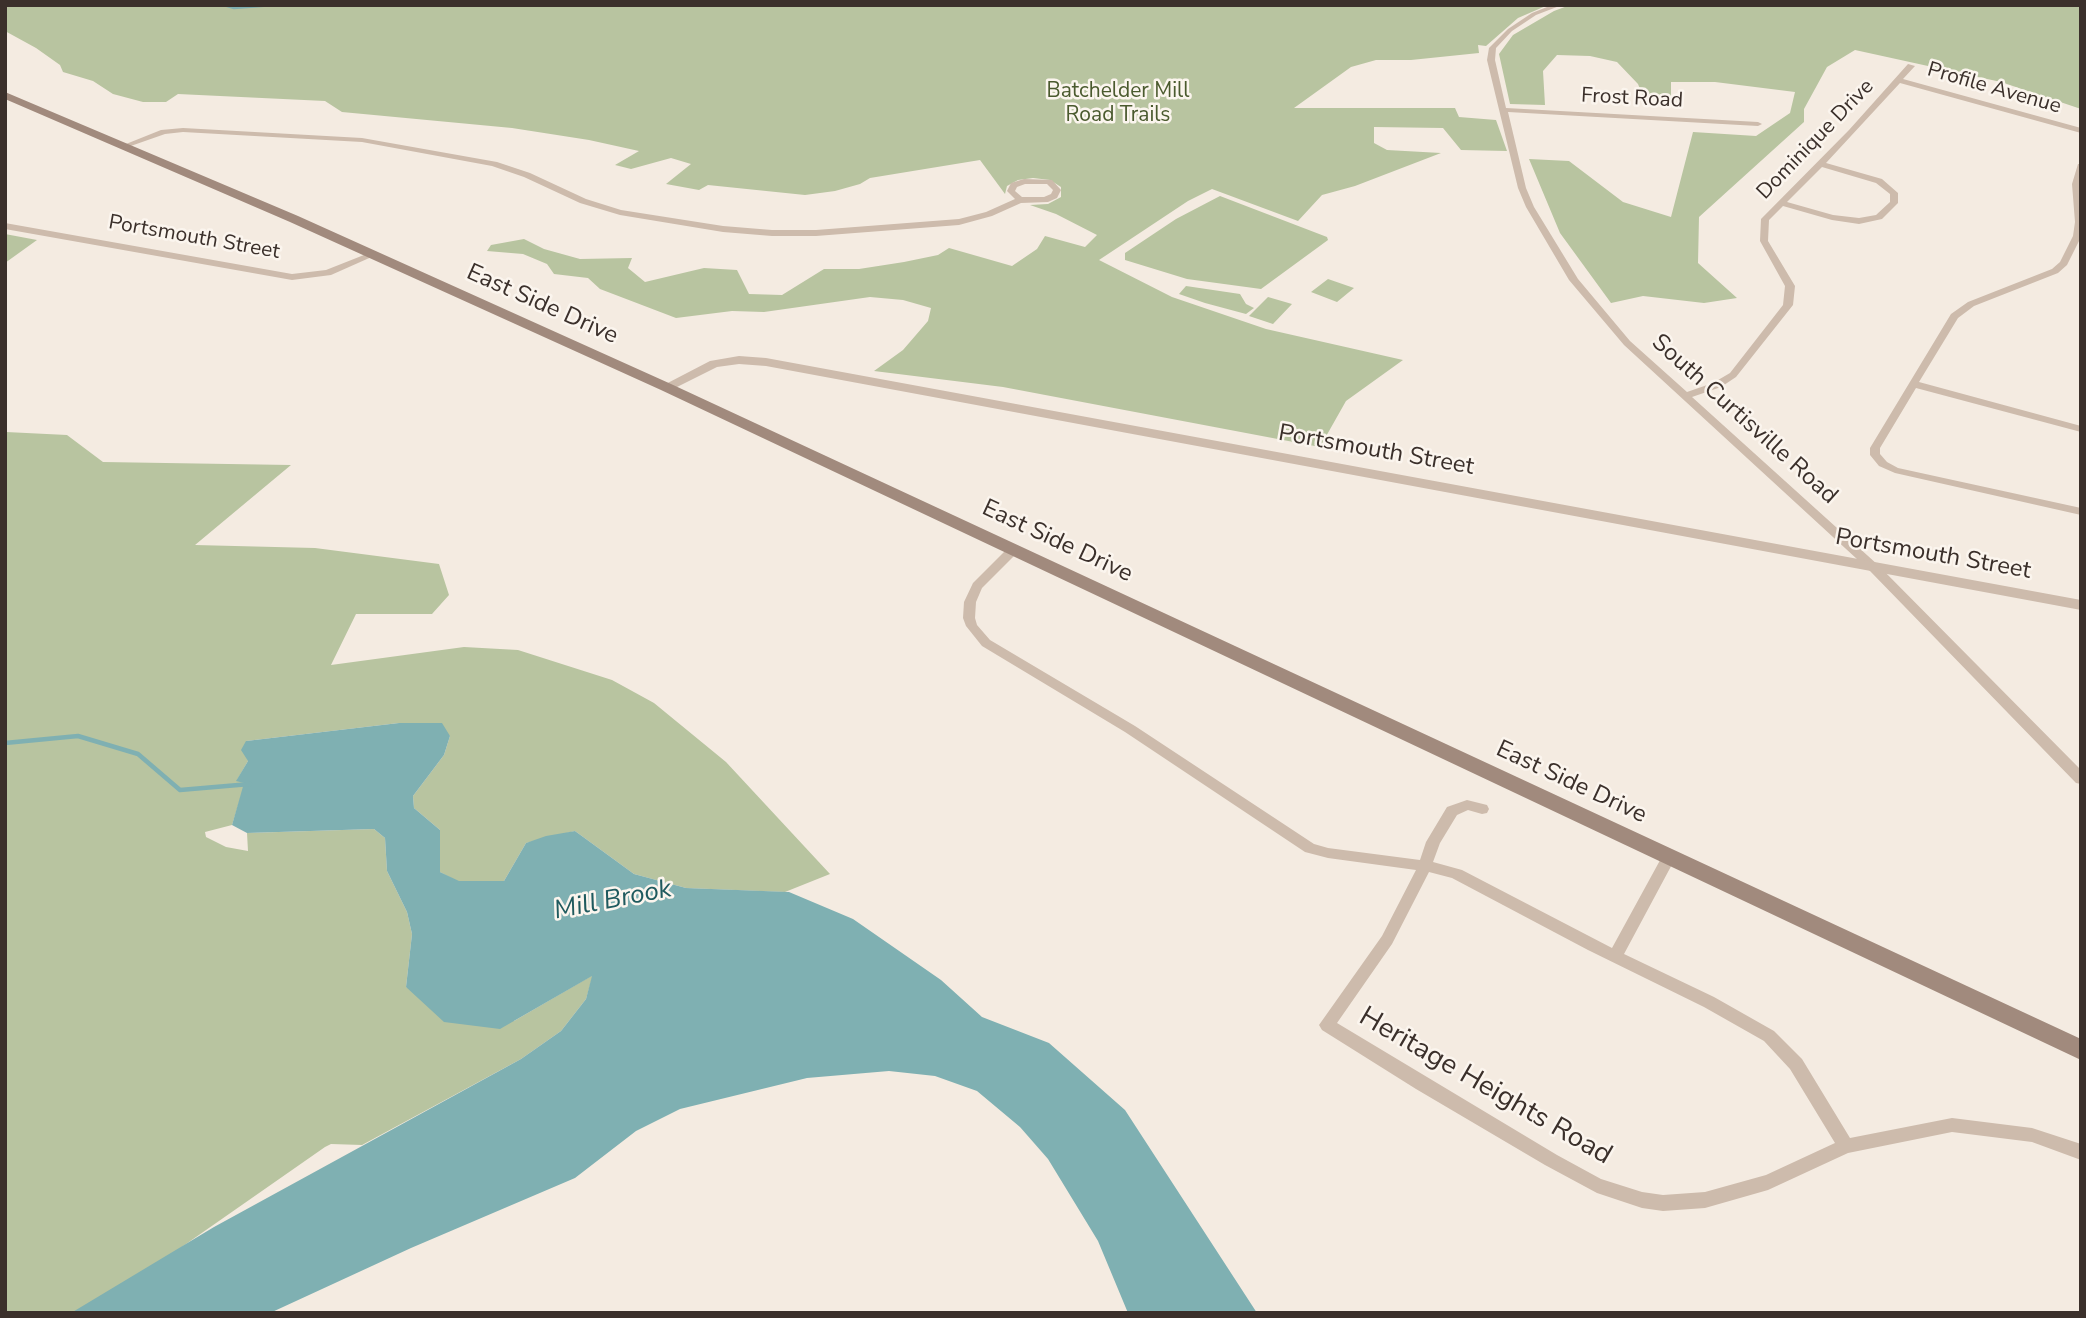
<!DOCTYPE html>
<style>
body{margin:0}
#map{position:relative;width:2086px;height:1318px;overflow:hidden;background:#f4ebe1;font-family:"Nunito Sans",sans-serif}
canvas{display:block}
.frame{position:absolute;inset:0;border:7px solid #3b302b;pointer-events:none}
</style>
<div id="map">
<canvas width="2086" height="1318"></canvas>
<div class="frame"></div>
</div>
<script>
const context = document.querySelector('canvas').getContext('2d');
context.lineJoin = 'round';
function fill(path, color) { context.fillStyle = color; context.fill(path, 'evenodd'); }
const poly = rows => new Path2D(rows.map(r => 'M' + r).join(''));
function strokePath(path, color, width, dash) { context.strokeStyle = color; context.lineWidth = width; context.lineCap = dash ? 'butt' : 'round'; context.setLineDash(dash || []); context.stroke(path); }
function drawText(font, color, halo, rows, align = 'center') {
  context.font = font + ' "Nunito Sans",sans-serif'; context.lineWidth = 5; context.setLineDash([]); context.textBaseline = 'middle'; context.strokeStyle = halo; context.fillStyle = color; for (const [text, x, y, turn = 0] of rows) {
    context.save(); context.translate(x, y); context.rotate((+turn || 0) * Math.PI / 180); context.textAlign = isNaN(turn) ? turn : align; if (halo) context.strokeText(text, 0, 0); context.fillText(text, 0, 0); context.restore();
  }
}
fill(poly([
 [5,5,1548,5,1518,18,1486,46,1478,45,1479,53,1411,60,1376,60,1351,67,1294,108,1455,108,1459,117,1496,120,1507,151,1461,150,1443,128,1374,127,1374,143,1387,150,1441,153,1355,186,1322,195,1298,221,1212,189,1188,201,1099,260,1172,297,1266,329,1403,360,1346,401,1320,447,1003,387,874,371,903,350,928,321,931,308,903,300,870,297,764,312,732,311,676,318,600,289,588,278,554,274,547,264,523,254,487,251,491,245,524,239,544,249,580,259,632,258,628,268,645,282,704,268,737,270,749,294,782,295,824,269,859,269,904,262,938,255,949,248,1012,266,1037,249,1045,236,1085,247,1097,235,1056,214,1030,205,1048,204,1061,197,1061,187,1050,180,1033,178,1018,180,1007,186,1005,194,980,160,870,178,860,184,835,191,805,195,708,185,699,190,666,184,691,164,671,158,631,169,615,165,639,151,589,140,512,128,342,112,325,101,178,94,166,102,143,102,113,94,93,81,63,72,60,65,36,48,5,31],
 [1570,5,2074,5,2081,7,2081,109,2001,82,1855,50,1827,67,1804,109,1804,122,1699,217,1698,263,1737,298,1704,303,1643,296,1611,303,1560,233,1529,159,1569,161,1623,202,1671,217,1693,132,1756,136,1790,113,1795,92,1715,82,1671,82,1671,99,1644,99,1638,84,1617,62,1590,56,1557,55,1543,71,1545,105,1510,104,1499,54,1513,35,1554,11],
 [1220,196,1327,237,1328,240,1261,289,1187,279,1125,260,1125,253,1176,219],
 [5,234,37,240,5,263],
 [1328,279,1354,288,1337,302,1311,292],
 [1186,286,1240,294,1246,304,1254,308,1246,314,1205,303,1179,294],
 [1268,297,1292,304,1273,324,1249,316],
 [6,432,67,435,103,462,291,465,195,545,315,548,439,564,449,595,432,614,356,614,331,665,464,647,518,650,612,680,654,703,726,762,830,874,785,892,686,888,634,874,575,831,526,843,504,881,459,882,440,872,440,830,414,808,413,796,444,755,450,736,399,723,246,741,248,761,237,780,245,783,232,825,205,832,206,837,226,847,248,851,247,833,374,829,385,838,387,871,407,912,412,934,406,987,514,1021,593,975,586,999,561,1031,521,1059,362,1145,331,1144,325,1147,100,1304,78,1313,5,1313]
]), '#b8c4a0');
fill(poly([
 [399,723,442,723,450,736,444,755,413,796,414,808,440,830,440,872,459,881,504,881,526,843,546,836,575,831,634,874,686,888,789,892,853,919,941,980,982,1017,1049,1043,1125,1110,1257,1313,1128,1313,1098,1241,1048,1159,1020,1127,977,1091,935,1076,889,1071,807,1078,680,1109,636,1131,575,1178,411,1248,270,1313,71,1313,214,1227,521,1059,561,1031,586,999,592,976,500,1029,444,1022,406,987,412,934,407,912,387,871,385,838,374,829,247,833,232,825,244,783,236,781,248,761,241,750,246,741]
]), '#7fb0b2');
strokePath(poly([
 [224,5,234,8,274,5]
]), '#7fb0b2', 2.5);
strokePath(poly([
 [5,743,78,736,138,754,180,790,250,784]
]), '#7fb0b2', 4.5);
fill(poly([
 [1552,5,1562,5,1536,15,1512,31,1496,48,1495,60,1506,108,1758,122,1762,124,1758,126,1508,112,1526,188,1534,207,1578,279,1630,341,1687,392,1713,383,1730,373,1783,305,1785,286,1760,241,1761,219,1849,130,1908,64,1915,66,1903,79,2081,128,2081,133,1900,83,1826,163,1882,179,1898,193,1898,203,1882,219,1859,224,1832,220,1783,206,1769,220,1768,241,1795,286,1793,305,1736,377,1721,387,1692,397,1878,565,2081,770,2081,784,2076,783,1870,571,1624,345,1569,280,1526,207,1518,188,1487,60,1489,48,1508,29,1532,13,1552,5],
 [1822,167,1876,183,1890,194,1890,202,1876,215,1859,218,1833,215,1787,202,1822,167],
 [183,128,362,138,497,162,530,173,586,199,621,210,723,226,772,230,816,230,959,219,986,212,1015,199,1007,191,1011,183,1024,179,1052,180,1061,190,1057,198,1048,202,1021,203,992,216,959,225,816,236,772,236,723,232,620,215,580,203,524,177,492,166,362,142,183,132,165,134,125,148,121,146,161,130,183,128],
 [1025,184,1047,184,1053,190,1051,194,1044,197,1022,197,1015,191,1017,187,1025,184],
 [2078,164,2081,164,2081,237,2067,265,2058,273,1974,306,1958,318,1919,382,2081,426,2081,432,1916,388,1880,448,1880,454,1887,462,1898,468,2081,508,2081,515,1895,473,1879,466,1870,455,1870,448,1951,314,1968,302,2052,269,2060,262,2073,236,2075,222,2072,184,2078,164],
 [5,223,292,274,326,270,369,253,376,255,331,275,292,280,5,229,5,223],
 [1014,545,1020,549,1018,552,982,588,976,602,975,618,977,625,990,640,1135,726,1314,844,1328,848,1420,860,1426,842,1447,807,1467,800,1487,805,1489,809,1487,813,1482,814,1468,810,1457,815,1440,843,1433,862,1462,870,1612,948,1664,853,1669,852,1674,853,1676,857,1624,954,1714,997,1774,1031,1802,1059,1850,1138,1952,1118,2032,1128,2081,1144,2081,1160,2032,1142,1952,1132,1848,1153,1768,1190,1705,1208,1663,1211,1642,1208,1597,1193,1545,1165,1416,1089,1322,1030,1319,1025,1382,936,1416,870,1328,858,1305,852,1125,732,982,646,966,626,963,618,964,602,973,583,1010,546,1014,545],
 [1429,872,1452,878,1588,950,1704,1007,1764,1041,1790,1069,1835,1143,1766,1175,1705,1192,1663,1195,1642,1192,1601,1179,1557,1155,1337,1023,1392,944,1429,872]
]), '#cdbbac');
fill(poly([
 [739,356,766,358,2081,600,2081,610,766,366,739,364,717,367,671,390,666,391,660,387,710,361,739,356]
]), '#cdbbac');
fill(poly([
 [5,92,298,216,671,384,2081,1039,2081,1060,661,390,290,222,5,99,5,92]
]), '#a18a7d');
drawText('21px', '#3b302b', '#fbf5ee', [
 ["Profile Avenue",1994,89,16],
 ["Frost Road",1632,99,3],
 ["Dominique Drive",1816,140,-46],
 ["Portsmouth Street",194,238,10]
]);
drawText('21px', '#4a5a2e', '#fbf5ee', [
 ["Batchelder Mill",1118,92],
 ["Road Trails",1118,116]
]);
drawText('24px', '#3b302b', '#fbf5ee', [
 ["East Side Drive",542,305,24],
 ["South Curtisville Road",1744,420,42],
 ["Portsmouth Street",1376,451,10],
 ["East Side Drive",1057,542,25],
 ["Portsmouth Street",1933,555,10],
 ["East Side Drive",1571,783,25]
]);
drawText('italic 26px', '#1f5a5e', '#fbf5ee', [
 ["Mill Brook",613,901,-11]
]);
drawText('28px', '#3b302b', '#fbf5ee', [
 ["Heritage Heights Road",1485,1087,30]
]);
</script>
